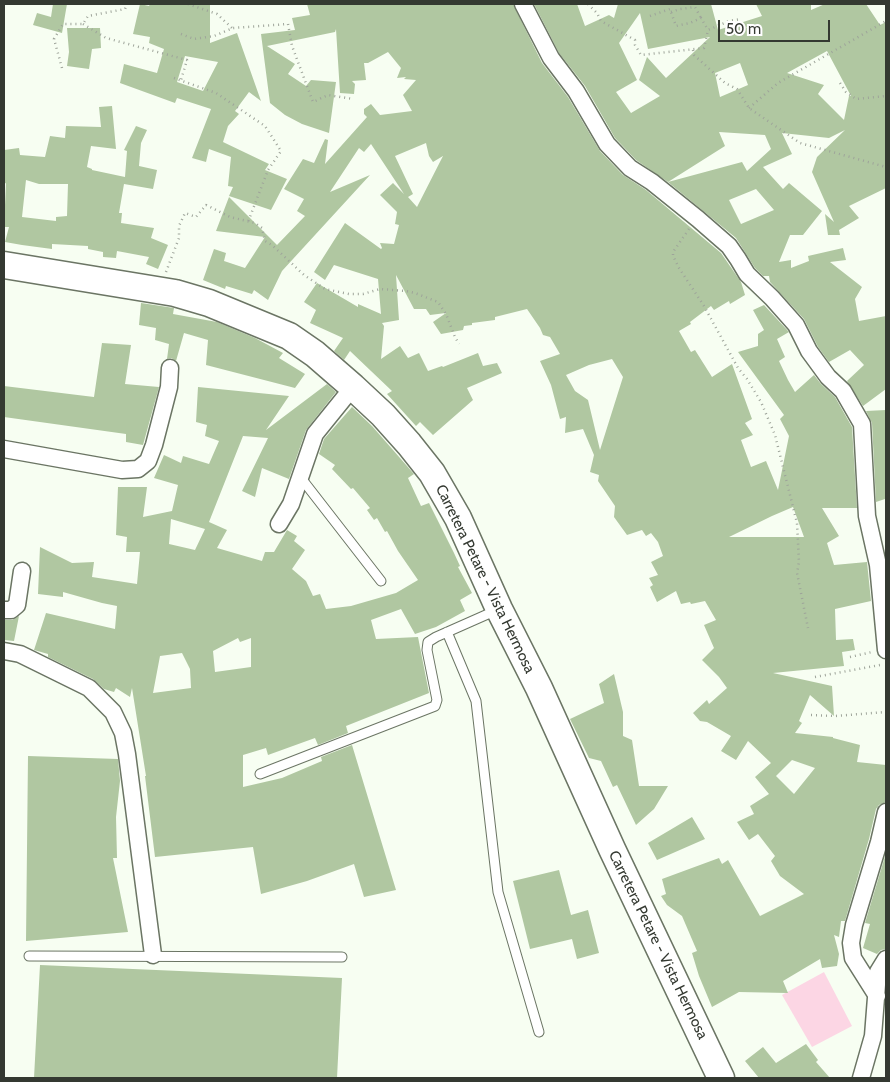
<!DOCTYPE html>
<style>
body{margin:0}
#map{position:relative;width:890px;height:1082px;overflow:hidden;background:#f7fef2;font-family:Cabin,sans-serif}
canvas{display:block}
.frame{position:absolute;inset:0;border:5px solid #343931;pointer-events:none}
.scale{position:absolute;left:718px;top:20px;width:112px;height:22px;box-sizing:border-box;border:2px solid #343931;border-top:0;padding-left:6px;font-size:15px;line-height:18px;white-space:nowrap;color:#343931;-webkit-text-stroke:4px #fff;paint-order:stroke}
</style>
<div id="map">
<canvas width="890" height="1082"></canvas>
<div class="frame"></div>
<div class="scale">50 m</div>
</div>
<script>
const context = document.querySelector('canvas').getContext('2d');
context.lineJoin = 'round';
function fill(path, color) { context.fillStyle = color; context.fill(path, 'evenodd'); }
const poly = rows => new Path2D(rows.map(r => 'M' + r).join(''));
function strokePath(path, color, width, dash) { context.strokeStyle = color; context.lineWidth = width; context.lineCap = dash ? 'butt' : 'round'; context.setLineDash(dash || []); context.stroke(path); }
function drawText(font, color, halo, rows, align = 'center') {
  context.font = font + ' Cabin,sans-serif'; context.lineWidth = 5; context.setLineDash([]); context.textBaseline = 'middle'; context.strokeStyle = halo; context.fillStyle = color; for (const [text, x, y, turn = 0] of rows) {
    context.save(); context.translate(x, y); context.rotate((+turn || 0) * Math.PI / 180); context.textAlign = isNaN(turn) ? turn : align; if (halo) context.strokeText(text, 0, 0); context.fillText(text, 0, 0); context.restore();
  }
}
fill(poly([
 [824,972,852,1026,812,1047,782,995]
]), '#fcd6e4');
fill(poly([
 [53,4,67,4,62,33,33,25,37,13,51,17],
 [140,4,149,6,150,4,210,4,210,43,237,33,261,101,249,92,235,111,239,114,228,126,223,142,269,164,265,170,287,179,271,210,229,196,233,187,228,186,231,157,209,149,206,162,192,158,211,109,177,98,175,103,120,83,124,64,157,73,164,49,149,43,150,37,133,34],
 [185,56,218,62,203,91,177,82],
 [307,4,513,4,542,63,568,97,600,151,623,175,646,190,721,253,741,282,745,295,730,304,729,301,714,310,711,306,690,322,691,324,679,331,691,352,695,350,712,377,732,364,752,419,745,423,753,435,741,440,751,467,766,461,778,490,789,436,780,419,784,415,738,352,758,346,758,334,764,330,753,310,764,305,789,332,777,339,785,357,779,361,788,380,795,392,814,375,821,384,835,397,852,427,857,508,822,508,839,536,827,543,834,565,867,562,871,601,835,609,836,640,853,639,855,650,842,652,844,666,773,673,832,686,834,716,810,695,799,721,802,723,795,733,833,737,833,738,860,745,857,762,886,765,886,802,879,805,876,809,869,839,845,921,841,921,839,937,834,935,839,954,837,966,822,968,820,959,783,981,788,993,739,992,712,1007,699,976,692,953,697,951,682,916,667,905,661,896,666,894,662,879,719,858,722,864,728,860,760,916,804,894,780,876,771,861,775,856,758,834,749,840,737,822,754,814,750,806,769,794,755,777,771,763,748,741,736,760,721,751,731,736,707,722,700,721,693,713,707,700,709,704,727,688,719,677,702,660,714,648,704,625,716,620,705,601,691,604,690,602,681,604,676,591,657,602,650,587,653,585,649,578,658,575,651,562,663,556,658,542,651,533,646,536,642,530,627,535,614,517,615,506,598,481,599,475,590,472,594,455,583,429,565,433,566,417,560,419,551,385,540,361,560,354,550,337,543,335,540,328,527,309,495,317,495,320,472,323,472,325,464,326,463,330,441,334,433,322,446,313,430,315,426,309,414,309,396,275,399,320,382,323,384,326,381,359,400,346,408,358,419,353,428,371,442,366,443,367,478,353,483,366,497,363,502,373,467,388,473,400,433,435,420,422,416,426,387,394,392,391,350,351,344,360,334,351,343,338,310,323,316,310,304,302,317,283,358,307,358,304,381,314,378,279,334,265,325,280,314,272,345,223,381,249,382,248,380,243,394,244,399,225,395,224,397,212,380,195,393,183,404,194,371,144,364,152,359,148,330,192,370,175,282,271,268,300,254,290,252,294,226,286,225,289,203,280,214,249,226,253,224,261,245,268,265,237,216,231,229,197,277,245,305,216,297,211,304,199,284,189,303,159,314,163,325,139,328,140,325,164,367,117,364,114,364,109,371,104,380,115,412,111,403,95,416,80,404,79,406,77,397,78,401,68,388,52,368,63,364,63,366,80,352,81,355,84,354,94,340,93,336,29,335,32,267,46,295,64,288,74,306,86,311,80,336,82,329,133,302,124,285,115,270,103,261,34,295,30,292,18,310,15],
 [426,143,429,156,433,162,443,156,417,207,408,197,413,194,395,156],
 [612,359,623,377,600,450,588,400,575,391,566,375,589,365],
 [793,507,804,537,729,537,772,516],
 [792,760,815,768,794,794,776,776],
 [534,4,577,4,585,26,609,15,614,18,618,4,711,4,718,30,762,16,756,4,811,4,811,10,825,4,866,4,880,25,886,22,886,188,849,206,859,218,839,230,840,235,828,235,825,214,834,222,812,172,817,157,845,130,829,138,782,133,792,154,763,167,783,189,789,183,822,211,803,235,790,235,779,262,791,260,791,268,809,261,808,256,843,248,846,260,830,262,862,287,855,299,859,321,886,316,886,389,863,406,847,381,864,365,850,350,829,362,818,347,804,319,770,282,769,276,763,276,755,268,736,238,668,182,742,162,747,171,771,149,765,135,719,132,725,146,668,182,636,160,615,138,585,86,559,53],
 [640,13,648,49,710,37,666,78,647,57,639,80,660,96,631,113,616,92,637,80,619,43],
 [827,51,851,96,849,96,844,120,818,94,824,85,787,73],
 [740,63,748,85,720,97,715,73],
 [756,189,774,210,741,224,729,200],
 [67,28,100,28,101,48,92,49,89,69,67,66,69,52],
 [112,106,116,149,91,146,87,167,92,169,92,170,125,177,127,151,124,150,136,126,147,130,141,143,139,166,157,170,153,189,124,184,119,213,122,213,121,223,154,228,151,238,168,245,158,269,146,264,149,257,117,251,116,258,103,257,103,252,88,249,88,246,52,244,52,249,22,245,5,242,9,227,4,227,6,183,4,184,4,150,19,148,20,155,45,157,50,136,65,138,66,126,101,127,99,107],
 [26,180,39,184,68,184,67,216,56,217,56,221,22,217],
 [141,303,174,308,173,314,217,322,255,338,283,353,279,358,305,374,295,388,206,365,208,340,184,333,176,361,171,358,167,359,169,344,155,340,156,328,139,325],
 [102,343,131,345,125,384,159,387,143,445,126,442,126,434,4,417,4,386,94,397],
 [327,384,336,392,306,430,289,479,262,468,255,497,242,491,268,438,243,436,209,522,227,530,217,548,262,561,265,552,274,552,287,530,297,536,294,541,305,550,292,569,306,581,313,596,320,594,326,609,351,606,396,593,418,580,398,551,387,531,385,532,377,518,374,520,367,510,370,508,353,488,351,489,332,469,335,465,319,454,324,439,352,407,372,426,414,474,408,478,421,506,429,503,454,553,460,566,458,567,472,593,460,600,465,611,436,627,415,634,401,609,371,620,376,639,418,637,429,693,346,726,348,733,318,745,315,738,268,755,266,748,243,755,243,787,282,778,322,761,321,757,352,745,396,890,364,897,354,864,307,881,261,894,253,847,155,857,145,776,146,776,132,688,130,697,116,688,114,692,104,689,93,679,48,657,48,654,34,650,46,613,115,629,117,606,102,603,63,592,63,597,38,594,40,547,72,563,94,562,92,577,137,584,140,552,126,552,127,537,116,535,118,487,147,487,143,517,172,511,178,485,154,478,164,455,181,463,183,456,209,464,219,441,205,436,207,425,196,422,198,387,289,396,266,430],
 [171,519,205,529,195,550,169,544],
 [238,638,240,642,251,638,251,667,215,672,213,651],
 [182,653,190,669,191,688,153,693,160,656],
 [886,410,886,482,885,499,876,502,872,423,866,411],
 [19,616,14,641,4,640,5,620,12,620],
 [614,674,623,712,623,736,632,740,639,786,668,786,654,809,636,825,617,785,613,787,601,761,589,758,570,719,604,703,599,684],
 [28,756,118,759,120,781,116,817,117,858,113,858,128,932,26,941],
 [692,817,705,839,657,860,648,843],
 [886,853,886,949,881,950,877,954,863,948,870,924,865,923],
 [559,870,571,915,588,910,599,953,577,959,572,939,530,949,513,881],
 [40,965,342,978,337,1078,34,1078],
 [806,1044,818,1060,816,1062,830,1078,759,1078,745,1061,763,1047,776,1063]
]), '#b0c7a1');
const lane = poly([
 [301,478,381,581],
 [447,632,476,701,498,892,539,1032],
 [260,774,435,706,437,700,427,650,428,642,436,637,497,610],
 [29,956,342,957]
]);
const street = poly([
 [523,4,551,58,576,91,607,144,630,168,652,182,698,219,729,246,738,259,747,274,772,298,796,325,809,351,828,377,843,391,862,424,867,516,878,565,886,650],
 [4,449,122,470,138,469,148,461,154,445,169,387,170,368],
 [279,524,291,504,315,434,353,387],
 [4,610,11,610,17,605,22,571],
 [4,651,20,654,89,688,113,712,123,733,127,754,153,955],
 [877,996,853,958,851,943,854,925,879,842,886,812],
 [861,1078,873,1036,878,972,886,959]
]);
const primary = poly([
 [4,265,175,293,209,303,289,336,315,354,353,387,383,415,409,444,432,473,458,518,499,609,539,688,612,849,721,1078]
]);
strokePath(lane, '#6b7564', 11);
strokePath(street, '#6b7564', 19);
strokePath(primary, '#6b7564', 29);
strokePath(poly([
 [188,4,217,14,232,28],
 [588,4,597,13,601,21,635,40,635,45,641,55,704,48,708,30,729,21,741,19],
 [671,12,680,9,695,7,701,18],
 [650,16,670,9,676,26,690,23,701,18,708,30],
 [83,24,106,38,187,60,181,80],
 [181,34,194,39,214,36,233,28,288,24,292,46,313,102,328,95,353,99],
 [693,50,694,55,725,83,737,89,749,108,800,143,886,167],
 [62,68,54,39,63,24,83,24,88,16,125,9,127,4],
 [174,78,216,93,265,126,281,151,268,170,248,222],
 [840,83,846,92,856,99,886,96],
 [749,108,778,83,886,21],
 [689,229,673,252,673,256,679,268,704,306,738,368,747,379,761,402,775,435,797,523,799,562,797,573,808,628],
 [166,272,179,238,179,226,185,213,196,217,206,205,230,217,255,223,262,228,265,241,272,245,304,275,325,289,349,294,363,294,380,289,406,291,415,293,438,302,446,314,455,337,459,344],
 [850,657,872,652],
 [815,677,880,665],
 [811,715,835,716,886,712]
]), '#9ea49a', 2.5, [1, 4]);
strokePath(lane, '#fff', 9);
strokePath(street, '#fff', 16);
strokePath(primary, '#fff', 26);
drawText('15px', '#343931', '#fff', [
 ["Carretera Petare - Vista Hermosa",485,579,64],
 ["Carretera Petare - Vista Hermosa",658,945,64]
]);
</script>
